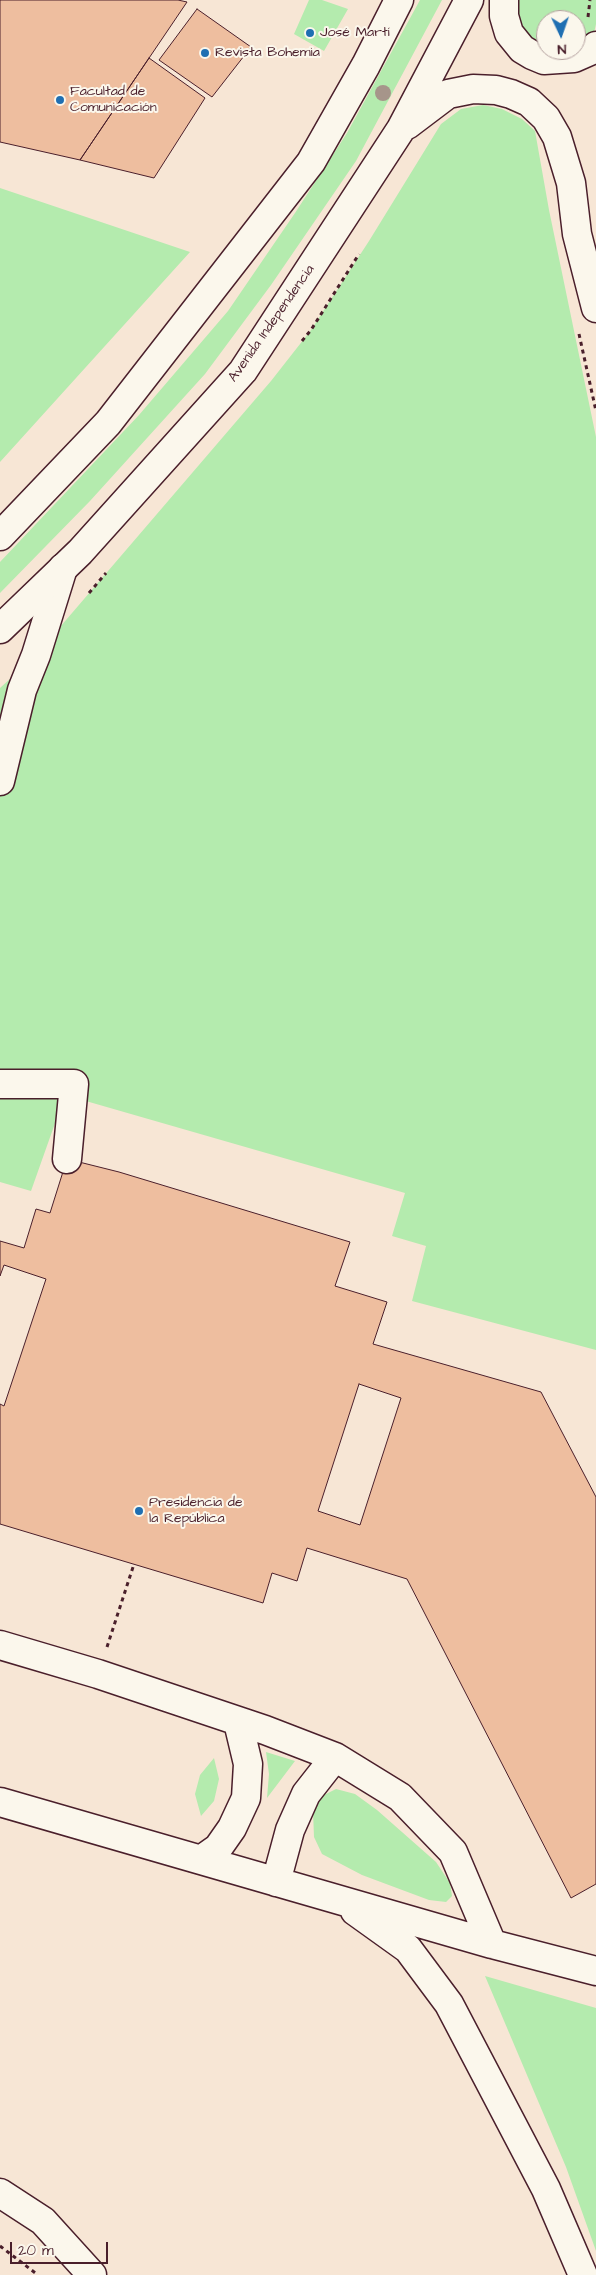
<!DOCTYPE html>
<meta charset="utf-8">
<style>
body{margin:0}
#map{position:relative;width:596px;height:2275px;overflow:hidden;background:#f7e6d5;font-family:"Architects Daughter",sans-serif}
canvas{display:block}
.north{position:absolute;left:536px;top:10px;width:50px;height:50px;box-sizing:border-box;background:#fbf7ec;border:1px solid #b4a19f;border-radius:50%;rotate:177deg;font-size:14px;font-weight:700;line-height:20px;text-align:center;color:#4a1f2b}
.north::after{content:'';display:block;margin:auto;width:18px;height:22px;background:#1f6fb2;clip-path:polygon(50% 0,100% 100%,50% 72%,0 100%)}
.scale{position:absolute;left:10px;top:2242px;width:98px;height:22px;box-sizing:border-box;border:2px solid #4a1f2b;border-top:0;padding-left:6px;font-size:15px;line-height:18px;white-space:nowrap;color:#4a1f2b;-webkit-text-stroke:4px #fbf7ec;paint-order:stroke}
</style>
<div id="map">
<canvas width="596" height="2275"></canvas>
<div class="north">N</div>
<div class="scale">20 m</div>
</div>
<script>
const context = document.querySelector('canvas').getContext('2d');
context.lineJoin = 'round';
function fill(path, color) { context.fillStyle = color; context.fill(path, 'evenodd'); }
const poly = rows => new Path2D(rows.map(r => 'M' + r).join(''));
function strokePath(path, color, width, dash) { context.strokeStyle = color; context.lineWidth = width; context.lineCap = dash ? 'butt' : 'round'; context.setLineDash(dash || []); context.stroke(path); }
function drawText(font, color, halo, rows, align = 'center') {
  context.font = font + ' "Architects Daughter",sans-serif'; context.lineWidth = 4; context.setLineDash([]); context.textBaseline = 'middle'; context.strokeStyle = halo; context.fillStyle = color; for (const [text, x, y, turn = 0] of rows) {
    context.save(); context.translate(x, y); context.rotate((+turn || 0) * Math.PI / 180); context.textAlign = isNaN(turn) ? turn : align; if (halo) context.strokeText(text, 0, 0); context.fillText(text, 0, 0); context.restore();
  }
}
fill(poly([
 [309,0,322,0,348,9,324,51,294,34],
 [420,0,442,0,356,161,271,285,205,374,90,501,0,593,0,562,139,415,228,311,295,213,347,133],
 [514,0,596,0,596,24,594,33,576,46,576,20,546,20,546,48,534,43,519,28],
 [483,105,502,109,522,119,535,131,549,210,596,437,596,1350,412,1301,426,1246,392,1236,405,1193,65,1095,31,1191,0,1182,0,688,36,655,271,381,311,330,369,241,441,124,461,109],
 [0,188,190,252,0,462],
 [266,1752,295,1761,267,1798,269,1774],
 [214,1758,219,1779,214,1801,201,1816,195,1794,200,1775],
 [336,1789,355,1794,377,1810,436,1862,450,1883,452,1896,446,1902,429,1900,362,1875,322,1854,314,1837,313,1811,320,1797],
 [485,1976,596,2008,596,2251,566,2167]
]), '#b4ebae');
const building = poly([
 [0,0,178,0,187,2,80,160,0,142,0,0],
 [197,9,251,47,212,97,159,60,197,9],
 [149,58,205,98,154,178,80,160,149,58],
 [67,1159,119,1172,350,1242,335,1286,387,1302,373,1344,541,1392,596,1497,596,1884,571,1898,407,1579,307,1548,297,1581,272,1573,263,1603,0,1524,0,1404,4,1406,46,1279,4,1265,0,1276,0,1241,24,1248,36,1209,50,1213,67,1159],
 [359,1384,401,1398,360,1525,318,1511,359,1384]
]);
fill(building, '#eebe9f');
strokePath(building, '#4a1f2b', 1);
const minor = poly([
 [0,781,22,690,36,655,63,568],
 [0,1084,74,1084,67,1159],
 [0,1645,98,1674,265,1730,335,1757,400,1797,453,1852,492,1944],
 [0,1802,492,1944,596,1971],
 [201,1860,218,1848,232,1828,246,1798,248,1764,238,1722],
 [276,1882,290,1830,306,1794,335,1757],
 [355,1911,408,1949,449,2004,546,2189,583,2275],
 [0,2193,43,2221,92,2275]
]);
const major = poly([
 [0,536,108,423,311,162,366,65,399,0]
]);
const highway = poly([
 [504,0,504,16,509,33,522,49,532,55,544,60,574,58,590,51,596,46],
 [407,125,448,94,473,89,496,90,511,94,529,102,546,118,557,137,571,183,577,234,596,308],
 [0,629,80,552,243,371,401,129,469,0]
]);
strokePath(minor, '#4a1f2b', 31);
strokePath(major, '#4a1f2b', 31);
strokePath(highway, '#4a1f2b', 31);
strokePath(poly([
 [588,17,590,0],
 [579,334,596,411],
 [302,341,311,330,359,254],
 [89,593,106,573],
 [107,1647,134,1564],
 [0,2246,38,2275]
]), '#4a1f2b', 3, [4, 4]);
strokePath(minor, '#fbf7ec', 28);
strokePath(major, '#fbf7ec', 28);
strokePath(highway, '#fbf7ec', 28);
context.fillStyle = '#a6958a';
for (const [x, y] of [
 [383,93]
]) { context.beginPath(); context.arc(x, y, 8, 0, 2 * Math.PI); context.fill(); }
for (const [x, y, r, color] of [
 [310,33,5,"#1f6fb2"],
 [205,53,5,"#1f6fb2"],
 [60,100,5,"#1f6fb2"],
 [139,1511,5,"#1f6fb2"]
]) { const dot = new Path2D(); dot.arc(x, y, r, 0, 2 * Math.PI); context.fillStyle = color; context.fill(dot); strokePath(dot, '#fbf7ec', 2); }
drawText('14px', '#4a1f2b', '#fbf7ec', [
 ["José Martí",320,33],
 ["Revista Bohemia",215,53],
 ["Facultad de",70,92],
 ["Comunicación",70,108],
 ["Presidencia de",149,1503],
 ["la República",149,1519]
], 'left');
drawText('14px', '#4a1f2b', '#fbf7ec', [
 ["Avenida Independencia",272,324,-55]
]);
</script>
